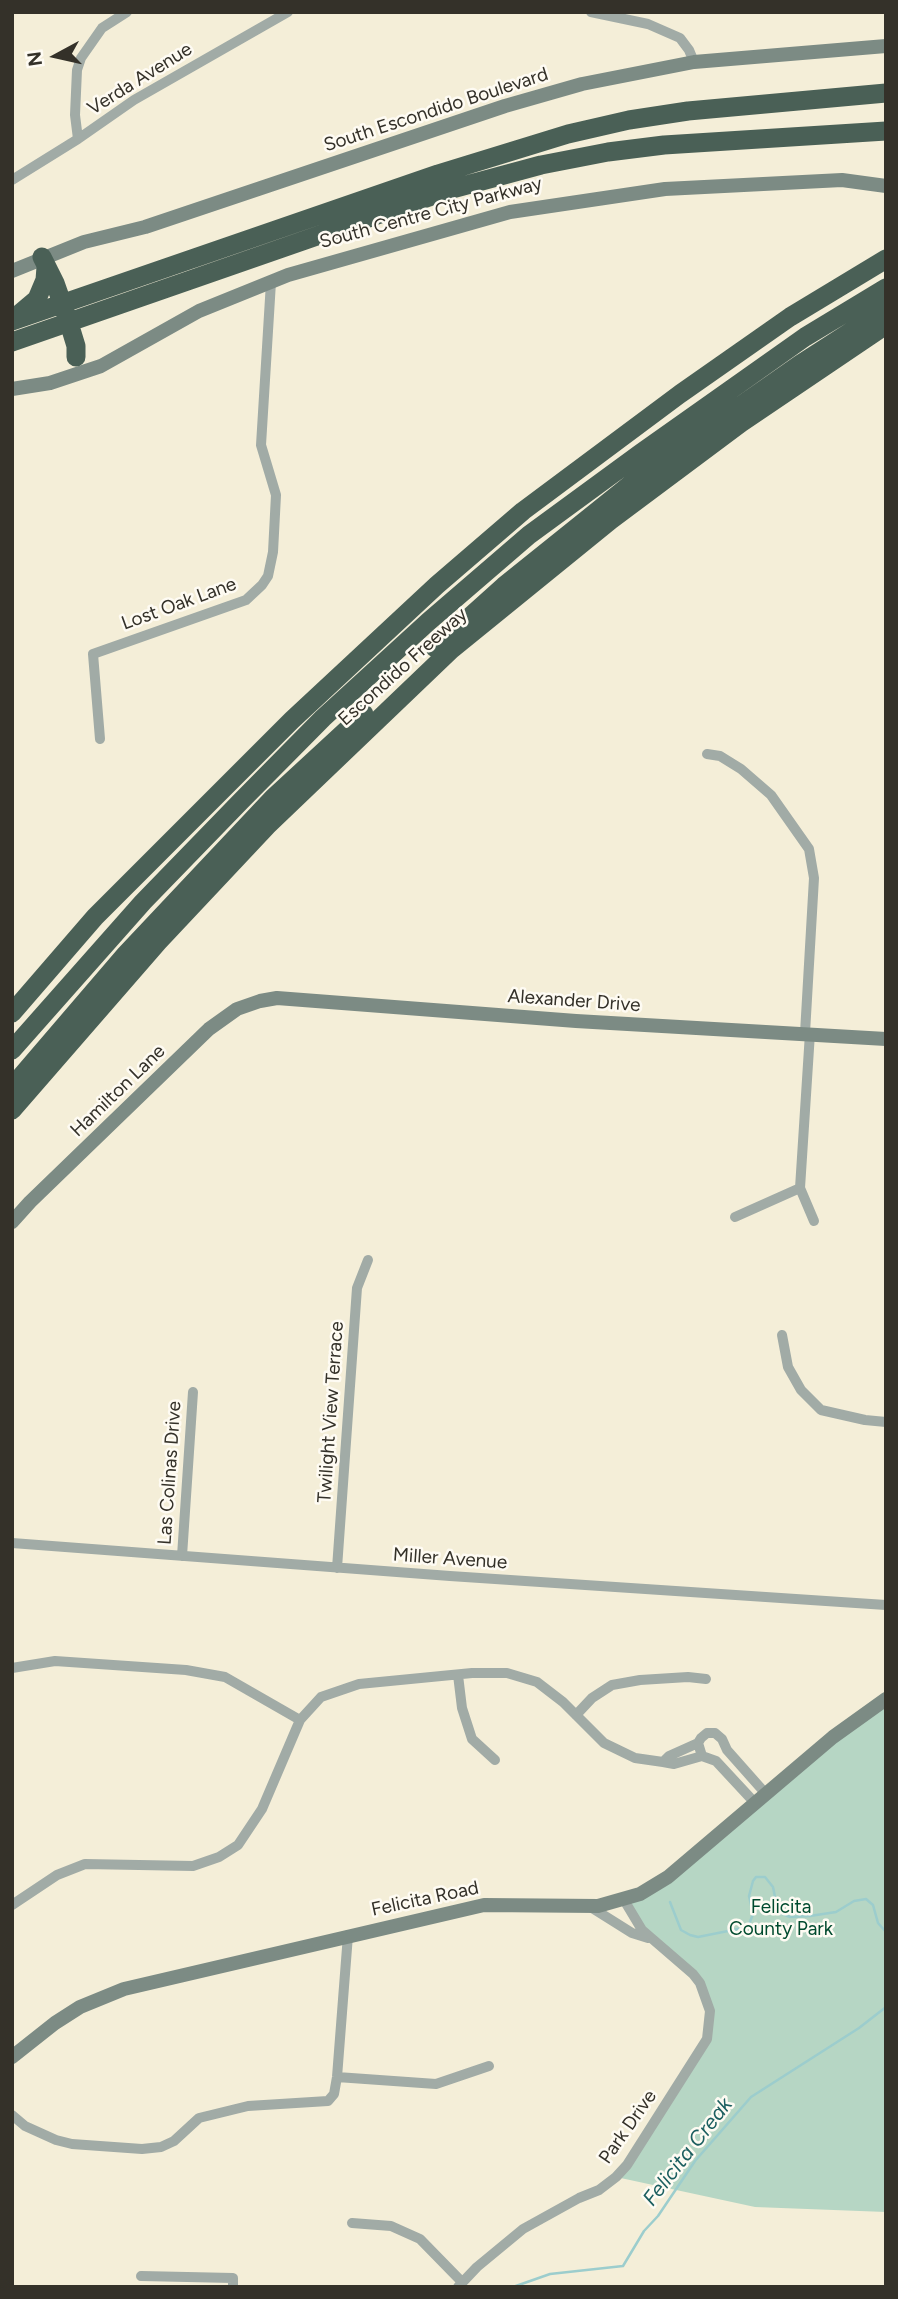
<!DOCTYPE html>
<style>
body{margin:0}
#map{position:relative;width:898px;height:2299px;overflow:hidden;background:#f4eed8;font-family:Figtree,sans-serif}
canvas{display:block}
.frame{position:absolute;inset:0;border:14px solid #343129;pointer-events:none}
.north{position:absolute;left:21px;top:21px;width:70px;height:70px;-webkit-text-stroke:5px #fefbf3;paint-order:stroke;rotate:262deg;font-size:19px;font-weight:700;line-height:28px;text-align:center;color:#343129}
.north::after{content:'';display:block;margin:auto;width:24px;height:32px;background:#343129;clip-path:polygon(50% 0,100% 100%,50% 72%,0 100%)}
</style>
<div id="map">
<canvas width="898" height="2299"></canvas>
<div class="frame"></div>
<div class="north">N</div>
</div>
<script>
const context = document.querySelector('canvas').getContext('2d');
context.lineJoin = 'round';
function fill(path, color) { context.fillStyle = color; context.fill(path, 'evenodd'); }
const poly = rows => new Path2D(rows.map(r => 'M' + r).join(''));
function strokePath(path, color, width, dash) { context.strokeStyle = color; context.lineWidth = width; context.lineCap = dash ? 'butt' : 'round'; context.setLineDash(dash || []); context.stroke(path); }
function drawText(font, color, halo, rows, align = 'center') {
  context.font = font + ' Figtree,sans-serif'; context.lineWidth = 5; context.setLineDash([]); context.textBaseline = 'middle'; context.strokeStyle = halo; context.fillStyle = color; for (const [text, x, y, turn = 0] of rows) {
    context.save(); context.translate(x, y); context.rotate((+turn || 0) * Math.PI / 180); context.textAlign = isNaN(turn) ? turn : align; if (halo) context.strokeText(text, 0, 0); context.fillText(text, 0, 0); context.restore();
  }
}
fill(poly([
 [886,1699,886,2212,755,2207,616,2177,707,2039,704,1991,650,1939,624,1900,640,1894]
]), '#b6d6c4');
strokePath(poly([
 [670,1902,681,1930,690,1935,698,1937,748,1927,753,1914,749,1896,753,1881,756,1877,765,1877,773,1887,778,1912,790,1917,810,1916,836,1912,854,1901,866,1899,873,1905,878,1923,886,1932],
 [513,2287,550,2274,623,2266,644,2231,658,2216,695,2161,751,2097,859,2028,886,2007]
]), '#9ccdcd', 2.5);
strokePath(poly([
 [591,12,648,24,680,38,689,50,694,62],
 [78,139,75,115,77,70,81,58,102,28,127,12],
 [12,180,78,139,134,100,288,12],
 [100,739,93,654,246,600,262,585,268,576,273,552,276,495,261,445,271,282],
 [707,754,720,756,741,769,771,795,809,849,814,878,805,1033],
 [810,1033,800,1188,814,1221],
 [735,1217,800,1188],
 [782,1335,788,1367,801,1390,821,1410,865,1420,886,1422],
 [12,1543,450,1576,886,1605],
 [182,1556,193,1392],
 [337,1568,357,1288,368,1260],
 [12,1668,55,1661,186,1670,225,1677,300,1720],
 [458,1675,462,1708,472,1739,495,1760],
 [576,1715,592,1698,612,1685,640,1680,688,1677,706,1679],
 [698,1743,669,1756,663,1762,674,1764,702,1756],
 [755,1803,716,1761,702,1756,698,1743,701,1738,707,1733,715,1733,722,1739,727,1750,766,1794],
 [12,1905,57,1875,85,1864,193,1866,219,1857,238,1845,262,1809,300,1720,321,1697,359,1684,472,1673,507,1673,537,1682,563,1702,604,1743,635,1758,663,1762],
 [589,1906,632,1933,648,1938],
 [337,2077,436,2084,489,2066],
 [12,2115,25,2126,56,2140,72,2144,142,2149,161,2147,174,2141,199,2118,248,2106,328,2101,334,2094,337,2077,348,1935],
 [352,2223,391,2226,420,2239,462,2282],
 [141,2276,233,2278,233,2287],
 [458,2287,477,2267,523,2229,579,2198,599,2190,616,2177,627,2165,707,2039,710,2011,700,1983,693,1974,642,1930,624,1900]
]), '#a1aba6', 10);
strokePath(poly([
 [12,271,84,242,145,227,505,106,582,84,694,62,886,46],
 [12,389,50,383,101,366,199,311,288,275,510,212,665,189,842,180,886,186],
 [12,1222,30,1202,209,1029,237,1009,260,1001,277,998,576,1021,886,1039],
 [12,2057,55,2023,80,2007,124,1989,484,1905,598,1906,640,1894,668,1877,833,1737,886,1699]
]), '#7c8b84', 14);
strokePath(poly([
 [42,257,55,283,69,323,76,346,76,357],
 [18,315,37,299,45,280,46,267],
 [12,321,438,174,568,134,629,120,688,111,886,93],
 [12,342,452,189,541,165,608,152,664,145,886,131],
 [435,648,504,586,646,472,799,365,886,309],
 [12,1013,95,917,292,720,437,585,523,511,680,394,790,317,886,259],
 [12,1050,143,902,241,801,323,718,428,622,529,535,641,453,805,337,886,288],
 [12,1087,126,954,273,798,364,714],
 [12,1110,158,942,267,826,451,650,611,520,741,423,886,325]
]), '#4a6056', 19);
drawText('19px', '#343129', '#fefbf3', [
 ["Verda Avenue",140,79,-32],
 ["South Escondido Boulevard",436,110,-18],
 ["South Centre City Parkway",431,213,-15],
 ["Lost Oak Lane",179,604,-20],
 ["Escondido Freeway",403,667,-42],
 ["Alexander Drive",574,1001,4],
 ["Hamilton Lane",118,1091,-44],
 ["Twilight View Terrace",331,1412,-86],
 ["Las Colinas Drive",170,1473,-86],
 ["Miller Avenue",450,1559,4],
 ["Felicita Road",425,1899,-12],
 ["Park Drive",628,2127,-55]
]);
drawText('19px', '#004a2e', '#fefbf3', [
 ["Felicita",781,1907],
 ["County Park",781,1929]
]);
drawText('italic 21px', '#1c5f60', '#fefbf3', [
 ["Felicita Creak",688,2152,-52]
]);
</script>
